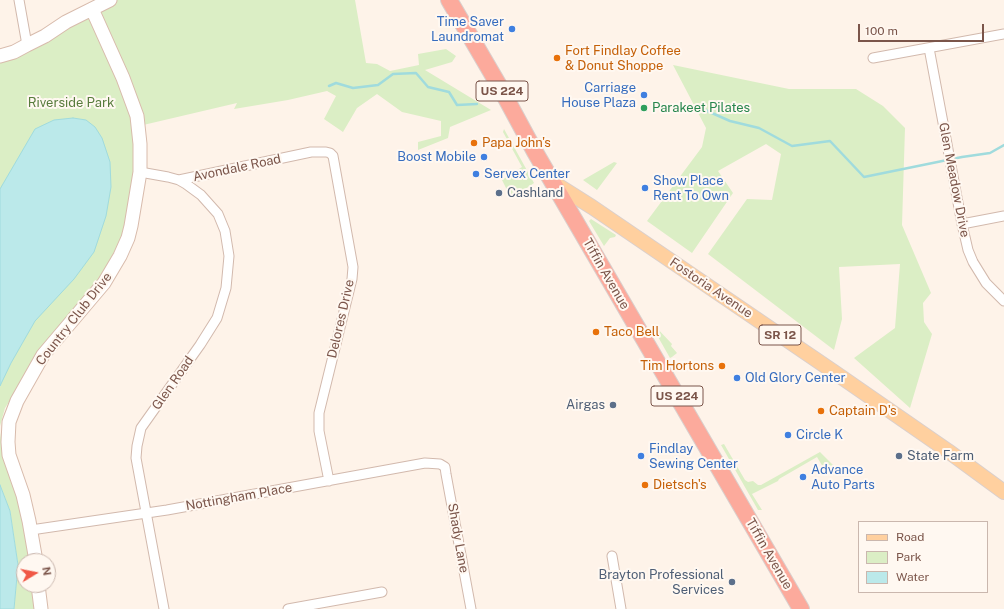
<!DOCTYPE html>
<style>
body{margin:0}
#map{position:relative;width:1004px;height:609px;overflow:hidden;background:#fef3e9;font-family:"Public Sans",sans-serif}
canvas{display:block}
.legend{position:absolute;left:858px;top:521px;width:130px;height:72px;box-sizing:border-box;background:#fff8f1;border:1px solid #cab7ae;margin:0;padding:5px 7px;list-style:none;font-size:12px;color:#7b554a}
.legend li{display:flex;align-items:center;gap:8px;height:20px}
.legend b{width:20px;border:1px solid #cab7ae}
.north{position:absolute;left:16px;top:553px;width:40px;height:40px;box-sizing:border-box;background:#fff8f1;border:1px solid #cab7ae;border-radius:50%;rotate:80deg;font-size:11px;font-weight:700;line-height:16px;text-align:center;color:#7b554a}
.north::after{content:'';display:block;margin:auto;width:14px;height:18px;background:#f05846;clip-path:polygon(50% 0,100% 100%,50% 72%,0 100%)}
.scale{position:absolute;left:858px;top:24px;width:126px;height:18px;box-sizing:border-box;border:2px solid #7b554a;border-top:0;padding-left:5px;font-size:12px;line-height:14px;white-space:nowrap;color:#7b554a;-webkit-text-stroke:3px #fff8f1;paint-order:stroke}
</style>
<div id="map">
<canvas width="1004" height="609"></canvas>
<ul class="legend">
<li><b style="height:5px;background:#ffd09f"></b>Road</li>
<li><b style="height:11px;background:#dbeec5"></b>Park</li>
<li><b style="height:11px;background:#bbe9ea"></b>Water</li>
</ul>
<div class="north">N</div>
<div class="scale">100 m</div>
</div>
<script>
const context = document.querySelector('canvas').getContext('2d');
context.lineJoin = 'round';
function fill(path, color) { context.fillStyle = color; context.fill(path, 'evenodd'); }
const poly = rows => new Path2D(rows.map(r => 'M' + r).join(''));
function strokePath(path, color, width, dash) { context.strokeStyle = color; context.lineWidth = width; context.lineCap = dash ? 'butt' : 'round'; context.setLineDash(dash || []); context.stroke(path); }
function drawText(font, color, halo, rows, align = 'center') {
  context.font = font + ' "Public Sans",sans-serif'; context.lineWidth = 4; context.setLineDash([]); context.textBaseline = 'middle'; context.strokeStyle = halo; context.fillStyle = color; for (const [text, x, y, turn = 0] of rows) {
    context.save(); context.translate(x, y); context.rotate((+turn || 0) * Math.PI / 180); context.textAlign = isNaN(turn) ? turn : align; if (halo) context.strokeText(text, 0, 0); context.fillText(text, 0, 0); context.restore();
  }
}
fill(poly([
 [110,0,355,0,366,63,377,64,390,71,419,65,418,54,446,49,456,56,452,62,425,70,491,110,450,127,448,138,418,150,418,142,441,136,441,121,402,112,377,94,357,108,343,132,324,119,336,96,327,91,288,100,234,109,237,103,139,126,140,144,120,256,20,385,5,408,0,426,0,56],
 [673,65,789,89,856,89,883,106,905,128,902,225,931,293,923,303,924,322,932,334,910,408,854,358,895,328,900,264,839,267,842,319,834,350,708,254,747,199,772,200,781,154,766,144,718,171,733,193,692,253,647,221,702,147,706,128],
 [504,129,534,183,515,196,510,196,502,180,522,167,503,132],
 [614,162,617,163,597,190,583,180],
 [591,219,616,235,615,237,610,238,604,246,589,221],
 [655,326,672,344,671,346,677,353,672,357,670,358,653,328],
 [0,432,4,461,17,498,26,537,29,561,24,561,24,585,32,585,35,609,14,609,18,565,10,511,0,485],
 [724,444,745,480,748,482,753,481,758,485,761,485,820,452,835,467,826,472,817,457,779,479,778,481,752,494,762,510,758,510,721,445]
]), '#dbeec5');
const water = poly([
 [73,118,86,120,95,127,102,138,110,162,111,187,106,216,94,252,74,279,35,321,11,363,0,386,0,189,35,129,54,120,73,118],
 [0,485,10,511,18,565,14,609,0,609,0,485]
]);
fill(water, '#bbe9ea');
strokePath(water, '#a0dbdd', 1);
strokePath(poly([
 [329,86,336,83,353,88,378,85,393,74,416,73,428,87,449,92,457,105,477,104],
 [696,106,730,121,759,128,792,146,830,141,864,177,962,157,990,153,1004,145]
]), '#a0dbdd', 2.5);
const street = poly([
 [19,0,27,45],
 [929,48,962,224,968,250,973,262,986,283,1004,301],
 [873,58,1004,34],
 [140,172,168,177,179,180,311,152,326,152,330,153,333,156,353,267,352,279,319,413,319,431,329,481],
 [962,224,1004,216],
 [31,530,167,510,425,463,440,464,445,467,446,474,471,609],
 [612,556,621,609],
 [164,609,136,458,137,446,141,428,200,345,217,318,226,288,229,256,225,231,218,214,201,195,186,184,179,180],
 [288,609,382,592]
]);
const secondary = poly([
 [0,56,14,52,27,45,45,36,66,22,110,0],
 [36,561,29,521,23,495,9,455,8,442,9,422,17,401,43,355,104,283,120,256,128,238,131,226,140,172,140,144,137,116,123,78,92,9],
 [38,585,41,609]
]);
const primary = poly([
 [554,183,592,207,834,372,948,451,1004,492]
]);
const highway = poly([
 [449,0,501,89,535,152,801,609]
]);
strokePath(street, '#d2b9ad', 11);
strokePath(secondary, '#d8bbac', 15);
strokePath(primary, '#dacfcc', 16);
strokePath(highway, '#dacfcc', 18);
strokePath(street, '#fff', 9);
strokePath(secondary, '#fff', 13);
strokePath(primary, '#ffd09f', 14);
strokePath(highway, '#fcaa9c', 16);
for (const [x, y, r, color] of [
 [512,29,4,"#3f7fe0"],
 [557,58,4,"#e8710a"],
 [644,95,4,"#3f7fe0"],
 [644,108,4,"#2e9e5b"],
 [474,143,4,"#e8710a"],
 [484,157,4,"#3f7fe0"],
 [476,174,4,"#3f7fe0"],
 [645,188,4,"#3f7fe0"],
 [499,193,4,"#5c6f8a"],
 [596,332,4,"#e8710a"],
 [722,366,4,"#e8710a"],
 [737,378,4,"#3f7fe0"],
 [613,405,4,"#5c6f8a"],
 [821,411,4,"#e8710a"],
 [788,435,4,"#3f7fe0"],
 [641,456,4,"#3f7fe0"],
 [899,456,4,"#5c6f8a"],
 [803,477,4,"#3f7fe0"],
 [645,485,4,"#e8710a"],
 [732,582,4,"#5c6f8a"]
]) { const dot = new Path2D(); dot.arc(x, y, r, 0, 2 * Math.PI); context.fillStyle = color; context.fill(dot); strokePath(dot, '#fff8f1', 1.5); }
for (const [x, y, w] of [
 [502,91,52],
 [780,335,42],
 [677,396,52]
]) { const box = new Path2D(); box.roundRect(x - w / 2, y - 10, w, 20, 3); context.fillStyle = '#fff8f1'; context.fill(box); strokePath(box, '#7b554a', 1); }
drawText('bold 12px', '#7b554a', null, [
 ["US 224",502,91],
 ["SR 12",780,335],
 ["US 224",677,396]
]);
drawText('13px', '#366cbe', '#fff8f1', [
 ["Time Saver",504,22,"right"],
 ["Laundromat",504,37,"right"],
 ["Carriage",636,88,"right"],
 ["House Plaza",636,103,"right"],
 ["Boost Mobile",476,157,"right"],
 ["Servex Center",484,174],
 ["Show Place",653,181],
 ["Rent To Own",653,196],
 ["Old Glory Center",745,378],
 ["Circle K",796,435],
 ["Findlay",649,449],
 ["Sewing Center",649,464],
 ["Advance",811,470],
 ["Auto Parts",811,485]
], 'left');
drawText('13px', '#c56008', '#fff8f1', [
 ["Fort Findlay Coffee",565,51],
 ["& Donut Shoppe",565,66],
 ["Papa John's",482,143],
 ["Taco Bell",604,332],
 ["Tim Hortons",714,366,"right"],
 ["Captain D's",829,411],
 ["Dietsch's",653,485]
], 'left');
drawText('13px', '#587c3d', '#fff8f1', [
 ["Riverside Park",71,103]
]);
drawText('13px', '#27864d', '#fff8f1', [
 ["Parakeet Pilates",652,108]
], 'left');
drawText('13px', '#7b554a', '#fff8f1', [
 ["Avondale Road",237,168,-12],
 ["Glen Meadow Drive",954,180,79],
 ["Tiffin Avenue",606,274,60],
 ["Fostoria Avenue",711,288,34],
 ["Country Club Drive",74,319,-52],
 ["Delores Drive",341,319,-77],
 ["Glen Road",173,383,-55],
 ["Nottingham Place",239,497,-10],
 ["Shady Lane",458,538,80],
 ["Tiffin Avenue",769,554,60]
]);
drawText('13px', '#4e5e75', '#fff8f1', [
 ["Cashland",507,193],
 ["Airgas",605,405,"right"],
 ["State Farm",907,456],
 ["Brayton Professional",724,575,"right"],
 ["Services",724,590,"right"]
], 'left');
</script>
